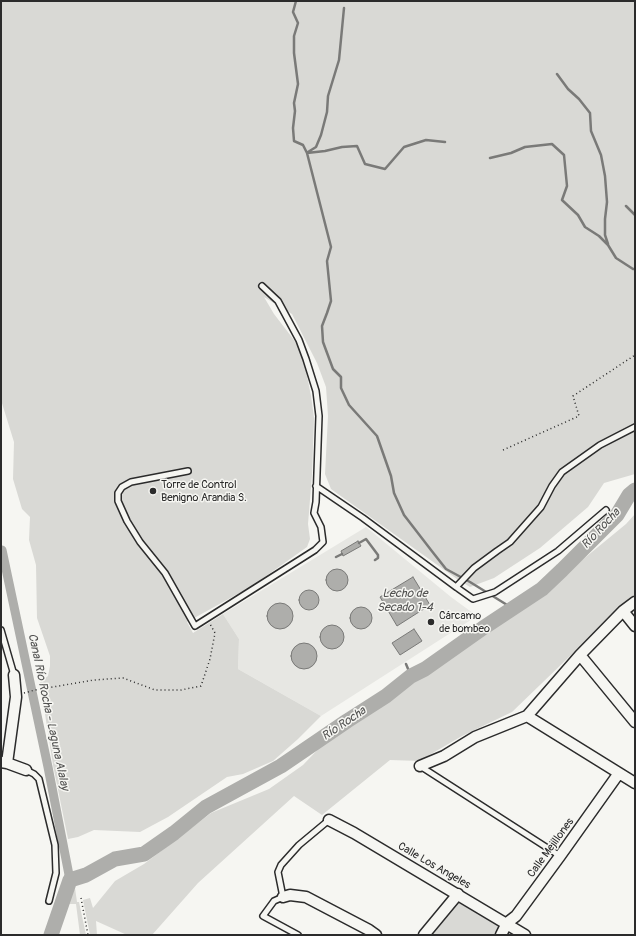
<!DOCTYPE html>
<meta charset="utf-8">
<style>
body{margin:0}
#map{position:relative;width:636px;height:936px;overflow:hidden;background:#f6f6f2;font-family:Pangolin,sans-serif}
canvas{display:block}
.frame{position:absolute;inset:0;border:2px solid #2b2b2b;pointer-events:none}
</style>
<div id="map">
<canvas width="636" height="936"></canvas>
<div class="frame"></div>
</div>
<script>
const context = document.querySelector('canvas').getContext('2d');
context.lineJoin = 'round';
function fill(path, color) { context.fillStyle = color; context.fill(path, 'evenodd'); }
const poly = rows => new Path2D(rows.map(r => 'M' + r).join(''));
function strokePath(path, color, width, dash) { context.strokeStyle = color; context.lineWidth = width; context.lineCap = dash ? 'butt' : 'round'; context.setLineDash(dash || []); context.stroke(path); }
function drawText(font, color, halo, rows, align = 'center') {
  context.font = font + ' Pangolin,sans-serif'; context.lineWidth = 3; context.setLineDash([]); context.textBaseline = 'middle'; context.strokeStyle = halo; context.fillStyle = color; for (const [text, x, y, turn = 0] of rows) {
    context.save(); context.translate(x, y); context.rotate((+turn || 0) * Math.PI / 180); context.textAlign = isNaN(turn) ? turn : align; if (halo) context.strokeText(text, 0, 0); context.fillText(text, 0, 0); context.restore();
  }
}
fill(poly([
 [366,527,451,597,477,616,321,716,238,669,239,639,223,614]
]), '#e7e7e3');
fill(poly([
 [1,1,635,1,635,474,604,483,588,507,540,548,494,578,470,587,457,579,331,489,325,474,328,416,326,387,317,363,292,314,264,297,274,314,294,340,303,356,311,396,314,418,312,475,308,524,310,539,307,547,252,586,187,622,193,633,223,614,239,639,238,669,321,716,298,739,273,761,243,774,227,777,168,817,140,832,94,830,78,837,68,839,53,765,40,682,48,676,50,666,50,656,37,618,36,565,29,540,30,517,22,509,13,479,14,442,1,400],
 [635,514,635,594,626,602,512,712,462,736,419,761,390,760,322,815,294,796,198,883,152,935,127,935,96,921,97,935,90,935,83,900,90,898,93,908,115,881,144,864,211,813,269,789,303,765,325,742,353,724,360,714,383,703,430,668,536,598,626,524],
 [75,888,77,902,79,902,86,935,80,935,76,904,67,904],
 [459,903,501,926,497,935,432,935]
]), '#d9d9d5');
const water = poly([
 [358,541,361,546,343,556,341,551,358,541],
 '326 580a11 11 0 1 1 22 0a11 11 0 1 1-22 0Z',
 [413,577,430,605,397,626,380,597,413,577],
 '299 600a10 10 0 1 1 20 0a10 10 0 1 1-20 0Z',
 '267 616a13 13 0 1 1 26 0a13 13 0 1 1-26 0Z',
 '350 618a11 11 0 1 1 22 0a11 11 0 1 1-22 0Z',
 '320 637a12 12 0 1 1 24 0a12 12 0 1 1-24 0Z',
 [414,629,422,641,400,655,392,643,414,629],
 '291 656a13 13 0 1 1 26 0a13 13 0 1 1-26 0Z'
]);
fill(water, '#aeaeab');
strokePath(water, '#7a7a78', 1);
strokePath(poly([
 [296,1,293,12,298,23,294,36,294,53,298,84,294,103,295,111,293,128,294,141,303,145,307,153,331,247,327,261,331,301,327,313,322,326,323,342,333,369,341,377,341,388,349,405,377,436,391,476,394,493,404,515,431,550,446,569,470,582,512,608],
 [557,74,568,89,579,99,590,113,591,131,601,155,605,176,607,202,605,219,605,235,608,244],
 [308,152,316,147,321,135,327,112,328,96,339,60,344,8],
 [307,153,325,151,342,147,357,146,365,164,385,169,404,147,426,140,445,142],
 [490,158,511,153,525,147,552,144,564,155,567,186,562,200,578,215,585,227,599,236,608,245,616,258,633,269,635,269],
 [626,206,635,215],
 [359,543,366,539,378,555,378,558,375,560],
 [336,557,342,554],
 [406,664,411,676]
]), '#7a7a78', 2.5);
strokePath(poly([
 [2,550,48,767,70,880]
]), '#aeaeab', 9);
strokePath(poly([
 [51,935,70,880,86,875,115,859,144,854,174,833,206,807,281,766,347,721,386,696,411,676,425,669,483,628,542,589,562,570,617,515,629,495,635,490]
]), '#aeaeab', 15);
const service = poly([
 [188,471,131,482,122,487,118,493,118,501,127,521,140,542,165,573,195,626,315,550,323,542,321,527,314,513,316,502,319,416,316,391,306,359,299,340,278,301,262,286],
 [316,486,363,518,456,587,473,599,495,592,558,551,606,510],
 [456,587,474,568,497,551,510,542,541,507,552,486,562,472,600,445,635,427],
 [1,630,14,675],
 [420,766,560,856],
 [26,770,34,774,39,779,55,845,56,873,49,901],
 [298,935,263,916,274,901,283,897,278,872,281,865,299,845,329,820]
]);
const minor = poly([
 [623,611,635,626],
 [580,655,635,722],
 [527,716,635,783],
 [1,762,7,763,26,770],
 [7,763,16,697,14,675],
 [420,766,444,756,475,737,527,716,580,655,623,611,635,602],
 [329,820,354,833,525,935],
 [283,897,290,895,306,897,369,930,376,935],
 [424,935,458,894],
 [501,935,507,923,516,916,560,856,619,773]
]);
strokePath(service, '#2b2b2b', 8);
strokePath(minor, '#2b2b2b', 13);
strokePath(poly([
 [503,450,579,416,573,396,635,355],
 [24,693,35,690,94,680,123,678,155,690,181,690,201,686,210,659,215,633,210,624],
 [81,898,88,935]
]), '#2b2b2b', 1.5, [1, 3]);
strokePath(service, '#f6f6f2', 5);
strokePath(minor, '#f6f6f2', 10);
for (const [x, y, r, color] of [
 [153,491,4,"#2b2b2b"],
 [431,622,4,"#2b2b2b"]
]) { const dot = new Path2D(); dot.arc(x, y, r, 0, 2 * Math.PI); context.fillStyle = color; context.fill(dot); strokePath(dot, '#f6f6f2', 1.5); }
drawText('11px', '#2b2b2b', '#f6f6f2', [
 ["Torre de Control",161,485],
 ["Benigno Arandia S.",161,498],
 ["Cárcamo",439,616],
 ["de bombeo",439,629]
], 'left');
drawText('11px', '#2b2b2b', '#f6f6f2', [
 ["Calle Mejillones",551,848,-54],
 ["Calle Los Angeles",434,866,30]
]);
drawText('italic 12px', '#525251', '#f6f6f2', [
 ["Río Rocha",601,529,-47],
 ["Lecho de",405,594],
 ["Secado 1-4",405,608],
 ["Canal Río Rocha - Laguna Alalay",48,712,78],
 ["Río Rocha",344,724,-34]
]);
</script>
